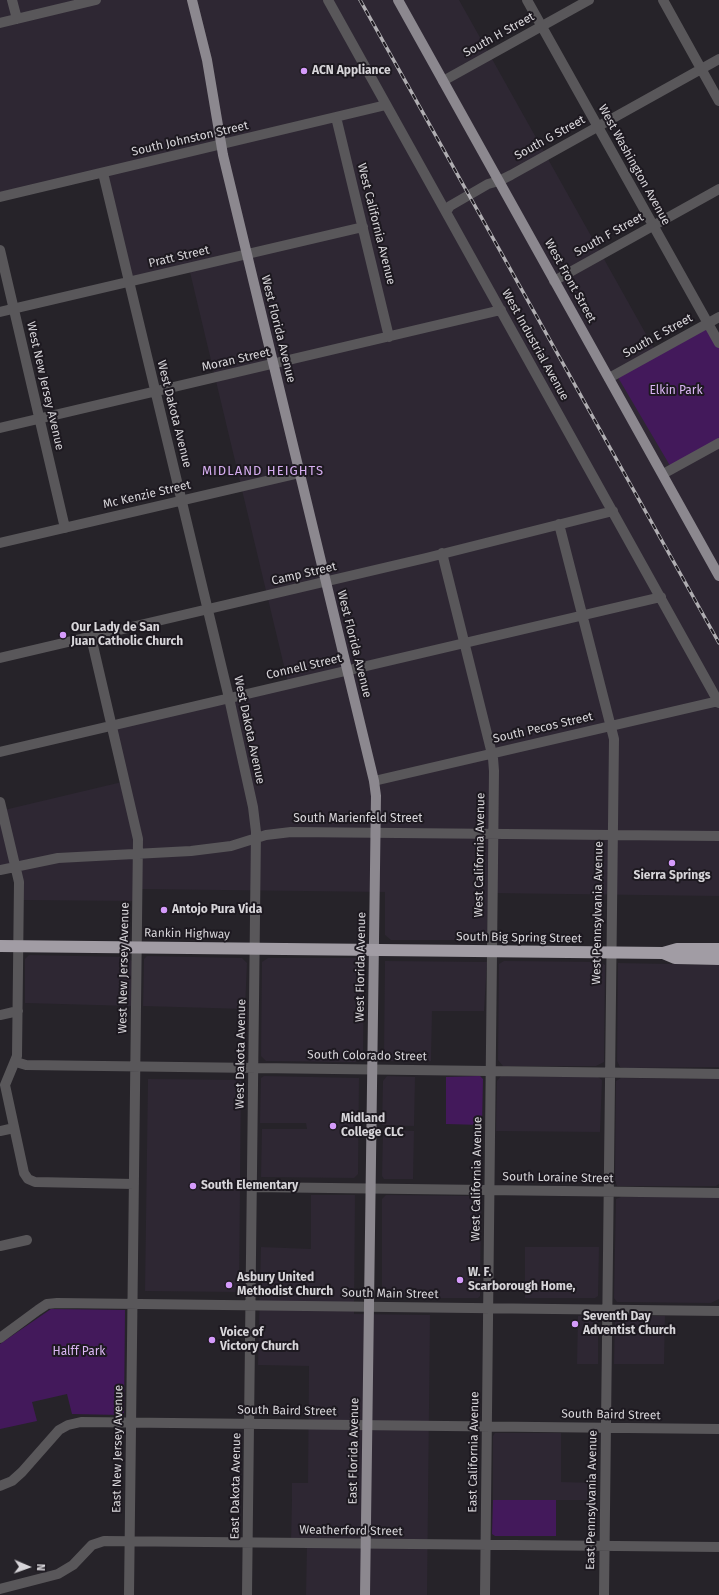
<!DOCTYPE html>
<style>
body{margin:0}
#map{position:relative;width:719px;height:1595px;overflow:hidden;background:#262329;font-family:"Fira Sans",sans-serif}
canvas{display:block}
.north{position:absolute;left:8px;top:1547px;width:40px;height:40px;-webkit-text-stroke:3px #1d1920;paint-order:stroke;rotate:92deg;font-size:11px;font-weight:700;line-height:16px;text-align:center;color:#d7d5d9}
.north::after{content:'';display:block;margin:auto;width:14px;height:18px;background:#d7d5d9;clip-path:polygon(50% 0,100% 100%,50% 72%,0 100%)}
</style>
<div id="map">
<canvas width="719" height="1595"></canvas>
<div class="north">N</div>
</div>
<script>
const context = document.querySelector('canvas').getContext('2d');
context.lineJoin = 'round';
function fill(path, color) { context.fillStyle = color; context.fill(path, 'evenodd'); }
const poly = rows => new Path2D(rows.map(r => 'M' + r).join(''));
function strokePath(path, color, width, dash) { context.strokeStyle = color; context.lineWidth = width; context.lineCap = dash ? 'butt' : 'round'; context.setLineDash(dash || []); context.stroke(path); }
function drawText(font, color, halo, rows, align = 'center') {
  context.font = font + ' "Fira Sans",sans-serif'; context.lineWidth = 4; context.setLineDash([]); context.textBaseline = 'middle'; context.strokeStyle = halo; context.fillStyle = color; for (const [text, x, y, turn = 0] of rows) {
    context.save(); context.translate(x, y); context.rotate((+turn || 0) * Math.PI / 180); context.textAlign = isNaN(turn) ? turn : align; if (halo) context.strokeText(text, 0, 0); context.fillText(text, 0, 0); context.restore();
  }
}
fill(poly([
 [0,0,459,0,703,436,719,443,719,896,488,893,487,937,484,940,391,940,385,935,385,892,139,889,139,901,21,900,21,866,0,871,0,811,122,782,109,727,289,687,189,268,128,282,101,172,0,196],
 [29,955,127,957,132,961,131,1006,25,1003,25,959],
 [147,956,242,958,247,963,245,1009,143,1006,144,959],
 [268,958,358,958,364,964,363,1055,355,1062,266,1061,261,1056,262,962],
 [385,961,487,962,484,1011,432,1011,431,1061,388,1061,384,1055],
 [504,961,600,962,605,965,604,1062,596,1066,503,1066,498,1060,499,964],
 [618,963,719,965,719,1067,625,1068,620,1067,617,1061],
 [264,1076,359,1078,358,1174,354,1178,261,1177,262,1129,307,1129,306,1123,260,1123,261,1078],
 [387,1076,415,1077,414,1126,382,1125,383,1081],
 [501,1076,598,1077,602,1080,600,1132,496,1131,497,1081],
 [621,1078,719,1079,719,1184,716,1186,617,1186,615,1180,616,1081],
 [148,1079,241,1080,239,1292,145,1291],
 [383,1130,414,1131,413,1179,384,1179,382,1176],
 [311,1195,355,1195,354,1314,430,1315,427,1595,306,1595,307,1544,291,1543,292,1499,292,1483,308,1483,309,1366,258,1365,261,1247,311,1249],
 [386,1195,478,1196,481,1198,480,1296,478,1298,386,1298,382,1295,382,1199],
 [717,1196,719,1198,719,1299,711,1303,617,1302,614,1298,616,1199,621,1197],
 [525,1247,599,1247,598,1296,595,1298,525,1298],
 [578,1316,598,1317,598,1364,577,1364],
 [615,1316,665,1316,664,1364,614,1364],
 [495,1433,561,1433,561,1482,596,1483,596,1500,493,1500,493,1436]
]), '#2e2733');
fill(poly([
 [708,323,719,343,719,443,672,469,616,374],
 [480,1076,483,1079,482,1125,446,1124,446,1077],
 [51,1309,125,1310,124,1413,120,1415,72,1414,67,1394,32,1402,37,1421,0,1429,0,1344],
 [493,1500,556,1500,556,1536,495,1536,492,1534]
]), '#43195b');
strokePath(poly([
 [12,0,17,19],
 [328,0,719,703],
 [527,0,719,343],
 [663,0,719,101],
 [0,23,96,0],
 [443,81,589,0],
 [336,117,389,337],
 [103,173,229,698,253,807,256,832,247,1595],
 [0,197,386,105],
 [446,212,450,206,488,184,499,181,511,175,719,59],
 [0,250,65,528],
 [554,281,719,189],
 [0,312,363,227],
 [609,378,719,317],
 [0,428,501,310],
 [663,474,719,443],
 [559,524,614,739,604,1595],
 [0,543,300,473],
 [442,553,493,758,494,771,485,1595],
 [91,637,138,839,129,1595],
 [0,658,426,558,613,511],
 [0,752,661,597],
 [374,781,718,701],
 [0,802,19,882,17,1056,5,1085,24,1173,28,1179,35,1182,134,1184],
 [0,870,58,858,191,851,231,846,266,835,291,832,719,836],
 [0,1015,18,1011],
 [16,1062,26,1065,719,1074],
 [0,1131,14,1128],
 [252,1187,719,1193],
 [0,1246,27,1240],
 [0,1338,38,1310,47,1304,57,1303,719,1311],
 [0,1486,12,1481,22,1472,59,1430,68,1425,81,1422,719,1429],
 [0,1589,58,1574,73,1565,92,1545,104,1541,719,1547]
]), '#59575a', 10);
strokePath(poly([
 [192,0,207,60,223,155,374,781,376,796,365,1595],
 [398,0,719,576]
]), '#8c888f', 10);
strokePath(poly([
 [0,946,663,953,677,949,719,949],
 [663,953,675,958,719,959]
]), '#a19ca4', 12);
const rail = poly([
 [360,0,719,643]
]);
strokePath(rail, '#b0aeb2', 3.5);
strokePath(rail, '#1d1920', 2, [6]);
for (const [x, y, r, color] of [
 [304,71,4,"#d59bfb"],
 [63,635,4,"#d59bfb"],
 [672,863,4,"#d59bfb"],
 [164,910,4,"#d59bfb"],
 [333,1126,4,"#d59bfb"],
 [193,1186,4,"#d59bfb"],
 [460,1280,4,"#d59bfb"],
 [229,1285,4,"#d59bfb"],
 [575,1324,4,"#d59bfb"],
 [212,1340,4,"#d59bfb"]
]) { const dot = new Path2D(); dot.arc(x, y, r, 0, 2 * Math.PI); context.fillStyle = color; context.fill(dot); strokePath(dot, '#1d1920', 1.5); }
drawText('12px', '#d7d5d9', '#1d1920', [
 ["South H Street",499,35,-29],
 ["South G Street",550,138,-29],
 ["South Johnston Street",190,139,-13],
 ["West Washington Avenue",634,165,61],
 ["West California Avenue",376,224,76],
 ["South F Street",609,235,-29],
 ["Pratt Street",179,257,-13],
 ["West Front Street",570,281,61],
 ["West Florida Avenue",278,329,76],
 ["South E Street",658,336,-29],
 ["West Industrial Avenue",535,345,61],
 ["Moran Street",236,360,-13],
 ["West New Jersey Avenue",45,386,77],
 ["West Dakota Avenue",174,414,76],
 ["Mc Kenzie Street",147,495,-13],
 ["Camp Street",304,574,-13],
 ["West Florida Avenue",354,644,76],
 ["Connell Street",304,667,-13],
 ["South Pecos Street",543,728,-13],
 ["West Dakota Avenue",249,730,78],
 ["South Marienfeld Street",358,819],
 ["West California Avenue",480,855,-89],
 ["West Pennsylvania Avenue",598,913,-89],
 ["Rankin Highway",187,934,1],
 ["South Big Spring Street",519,938,1],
 ["West Florida Avenue",361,967,-89],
 ["West New Jersey Avenue",124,968,-89],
 ["West Dakota Avenue",241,1054,-89],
 ["South Colorado Street",367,1056,1],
 ["South Loraine Street",558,1178,1],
 ["West California Avenue",477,1179,-89],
 ["South Main Street",390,1294,1],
 ["South Baird Street",287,1411,1],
 ["South Baird Street",611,1415,1],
 ["East New Jersey Avenue",118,1449,-89],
 ["East Florida Avenue",354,1451,-89],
 ["East California Avenue",474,1452,-89],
 ["East Dakota Avenue",236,1486,-89],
 ["East Pennsylvania Avenue",592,1500,-89],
 ["Weatherford Street",351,1531,1]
]);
drawText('bold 12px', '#d7d5d9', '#1d1920', [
 ["ACN Appliance",312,71],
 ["Our Lady de San",71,628],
 ["Juan Catholic Church",71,642],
 ["Sierra Springs",672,876,"center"],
 ["Antojo Pura Vida",172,910],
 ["Midland",341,1119],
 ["College CLC",341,1133],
 ["South Elementary",201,1186],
 ["W. F.",468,1273],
 ["Scarborough Home,",468,1287],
 ["Asbury United",237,1278],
 ["Methodist Church",237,1292],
 ["Seventh Day",583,1317],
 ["Adventist Church",583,1331],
 ["Voice of",220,1333],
 ["Victory Church",220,1347]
], 'left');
drawText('12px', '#dab6f3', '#1d1920', [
 ["Elkin Park",676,391],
 ["Halff Park",79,1352]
]);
context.letterSpacing = '1px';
drawText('13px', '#d6aef0', '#1d1920', [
 ["MIDLAND HEIGHTS",263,471]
]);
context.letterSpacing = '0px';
</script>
